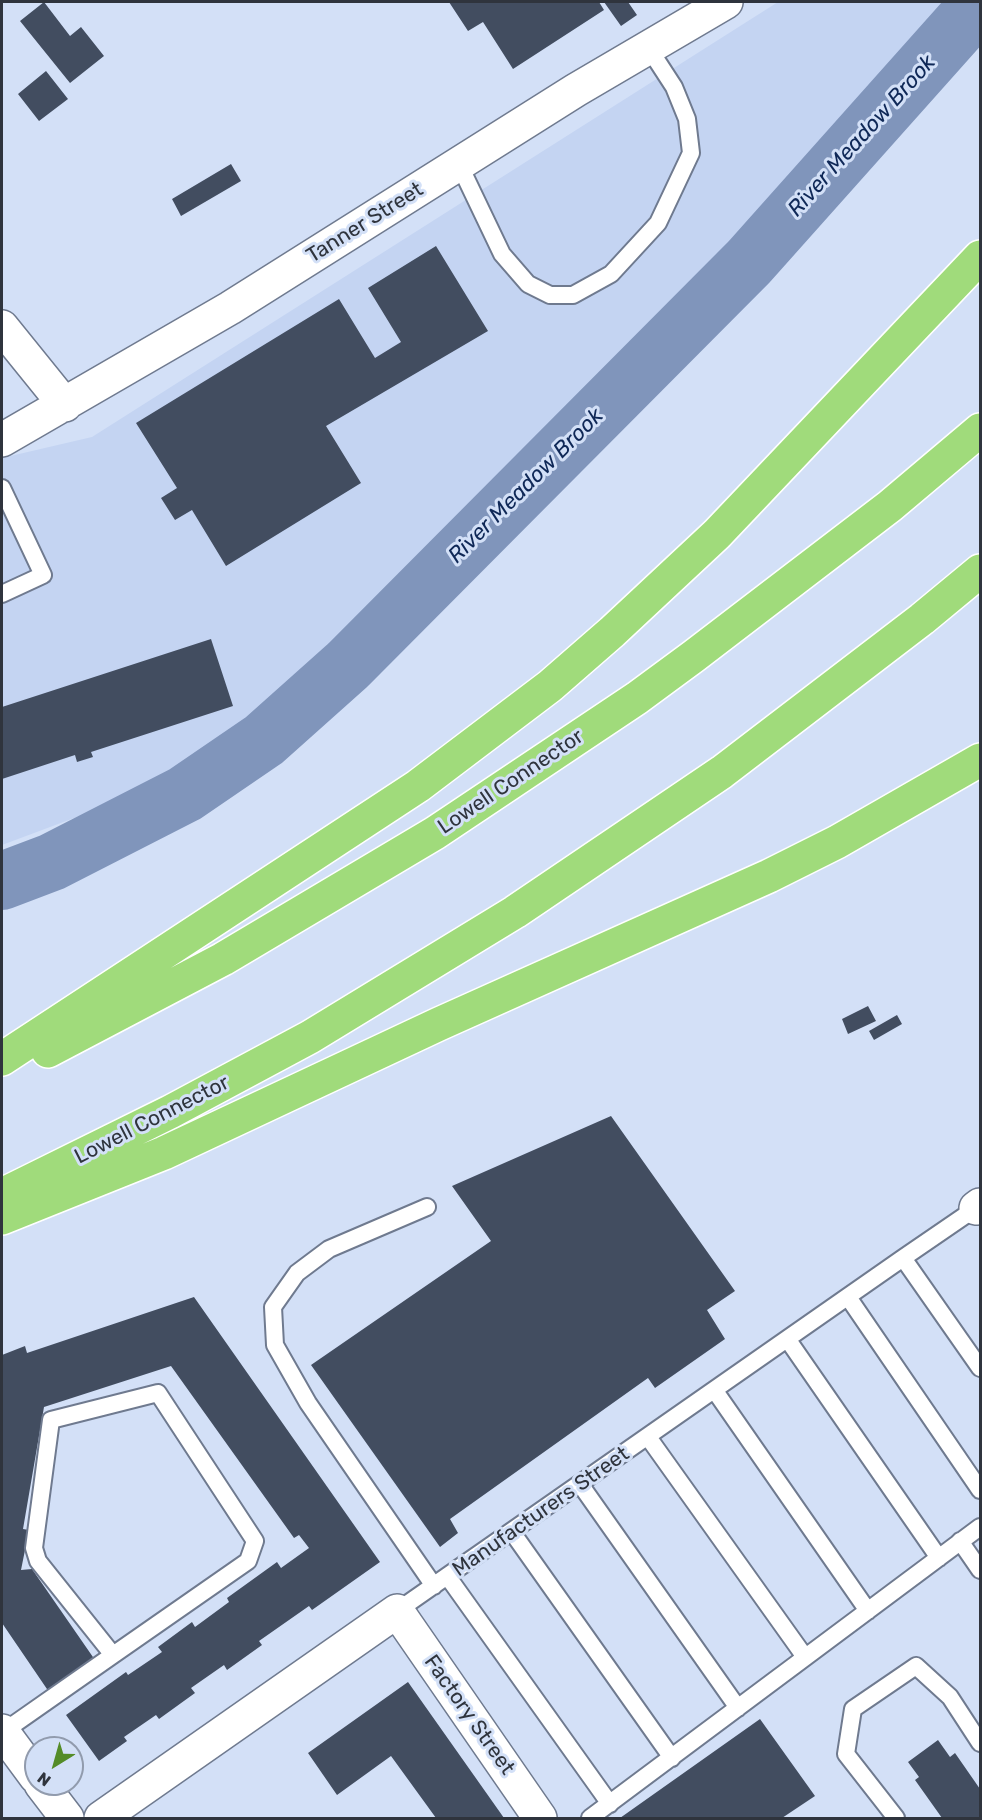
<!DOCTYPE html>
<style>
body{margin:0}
#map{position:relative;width:982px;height:1820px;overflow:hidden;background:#d3e0f7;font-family:Rubik,sans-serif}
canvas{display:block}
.frame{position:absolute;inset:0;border:3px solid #2f343d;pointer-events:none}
.north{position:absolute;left:24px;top:1736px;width:60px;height:60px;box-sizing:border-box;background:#d3e0f7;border:2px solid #919bad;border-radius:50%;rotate:217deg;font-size:16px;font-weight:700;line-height:24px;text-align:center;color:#2f343d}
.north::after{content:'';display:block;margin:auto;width:21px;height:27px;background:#548c28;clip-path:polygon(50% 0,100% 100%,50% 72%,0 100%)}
</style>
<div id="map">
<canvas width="982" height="1820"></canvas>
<div class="frame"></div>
<div class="north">N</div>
</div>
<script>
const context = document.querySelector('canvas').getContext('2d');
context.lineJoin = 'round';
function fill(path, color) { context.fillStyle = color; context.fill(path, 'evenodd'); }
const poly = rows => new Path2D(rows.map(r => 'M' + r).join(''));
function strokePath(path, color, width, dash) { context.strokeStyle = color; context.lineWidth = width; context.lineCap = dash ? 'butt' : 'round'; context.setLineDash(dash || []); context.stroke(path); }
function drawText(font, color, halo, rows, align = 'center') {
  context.font = font + ' Rubik,sans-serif'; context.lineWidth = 6; context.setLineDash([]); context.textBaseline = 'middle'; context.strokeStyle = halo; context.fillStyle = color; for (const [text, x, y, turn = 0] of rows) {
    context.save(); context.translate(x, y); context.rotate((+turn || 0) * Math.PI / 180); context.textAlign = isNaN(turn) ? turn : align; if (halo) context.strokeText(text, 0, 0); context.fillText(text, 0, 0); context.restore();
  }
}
fill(poly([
 [778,2,954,2,634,342,334,649,157,787,2,845,2,458,92,437]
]), '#c4d4f2');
strokePath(poly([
 [2,881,52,862,185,794,264,740,348,665,749,262,980,3]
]), '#8095bb', 58);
fill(poly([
 [44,2,70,36,81,27,104,56,70,83,20,21],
 [449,2,599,2,604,10,513,69,483,22,468,31],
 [604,2,628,2,637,15,621,26],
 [46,71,68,99,39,121,18,94],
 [231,164,241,181,181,216,172,199],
 [436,246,488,331,326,426,361,483,226,566,192,510,175,520,161,498,177,488,136,423,339,299,375,358,401,342,368,288],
 [211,639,233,706,91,752,93,757,77,762,75,755,2,779,2,707],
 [868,1006,876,1021,848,1034,842,1019],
 [897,1015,902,1024,874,1040,869,1031],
 [611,1116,735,1291,707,1310,725,1339,655,1388,648,1378,450,1519,458,1533,440,1547,311,1365,491,1241,452,1186],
 [194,1297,380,1562,312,1610,309,1606,259,1641,262,1645,227,1670,224,1665,191,1688,195,1693,159,1719,156,1715,124,1737,127,1741,99,1761,66,1715,126,1672,128,1675,162,1652,158,1647,192,1622,195,1627,229,1602,227,1598,277,1562,281,1568,309,1548,299,1535,294,1538,171,1366,44,1407,23,1529,29,1530,21,1570,32,1569,95,1660,49,1692,2,1623,2,1355,25,1346,27,1353],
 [408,1682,504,1818,436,1818,391,1756,337,1795,308,1753],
 [760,1719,815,1796,782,1818,620,1818],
 [938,1740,950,1757,955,1753,980,1789,980,1818,942,1818,915,1780,919,1777,908,1762]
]), '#424d60');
const service = poly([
 [459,164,502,254,528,284,550,295,573,295,611,274,658,223,691,153,687,119,674,87,648,47],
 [2,488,43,575,2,594],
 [427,1207,329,1249,297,1273,273,1307,275,1345,308,1403,434,1586],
 [903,1258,980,1368],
 [848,1297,980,1490],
 [788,1340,939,1558],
 [715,1391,868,1611],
 [648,1437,805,1657],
 [580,1484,738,1708],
 [512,1532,672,1758],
 [960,1541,980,1570],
 [448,1577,610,1804],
 [397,1611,903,1258,976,1208,978,1210],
 [3,1732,113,1655,248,1561,255,1541,158,1393,51,1420,34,1548,38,1561,113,1655],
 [590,1818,980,1527],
 [896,1818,846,1754,853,1709,916,1666,950,1697,980,1743]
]);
const minor = poly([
 [2,327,65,405],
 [2,440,230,308,576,90,726,2],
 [976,1208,980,1205],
 [2,1731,36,1777],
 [41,1784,67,1818],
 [101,1818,397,1611,540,1818]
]);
const motorway = poly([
 [48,1051,223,959,435,833,637,698,694,656,890,506,980,430],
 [2,1059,418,786,550,686,612,632,717,534,980,257],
 [2,1195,170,1112,310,1037,515,912,722,772,922,619,980,571],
 [2,1218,164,1153,439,1024,769,876,837,842,980,760]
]);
strokePath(service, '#6f7a8f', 20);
strokePath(minor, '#6f7a8f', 36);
strokePath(motorway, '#fff', 36);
strokePath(service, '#fff', 16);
strokePath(minor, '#fff', 33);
strokePath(motorway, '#a0db7b', 33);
drawText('21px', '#2f343d', '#d3e0f7', [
 ["Tanner Street",365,223,-32],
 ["Lowell Connector",511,782,-34],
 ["Lowell Connector",152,1120,-27],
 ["Manufacturers Street",541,1512,-35],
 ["Factory Street",469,1715,55]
]);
drawText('italic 22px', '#0f2857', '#d3e0f7', [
 ["River Meadow Brook",862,136,-48],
 ["River Meadow Brook",526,486,-45]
]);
</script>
